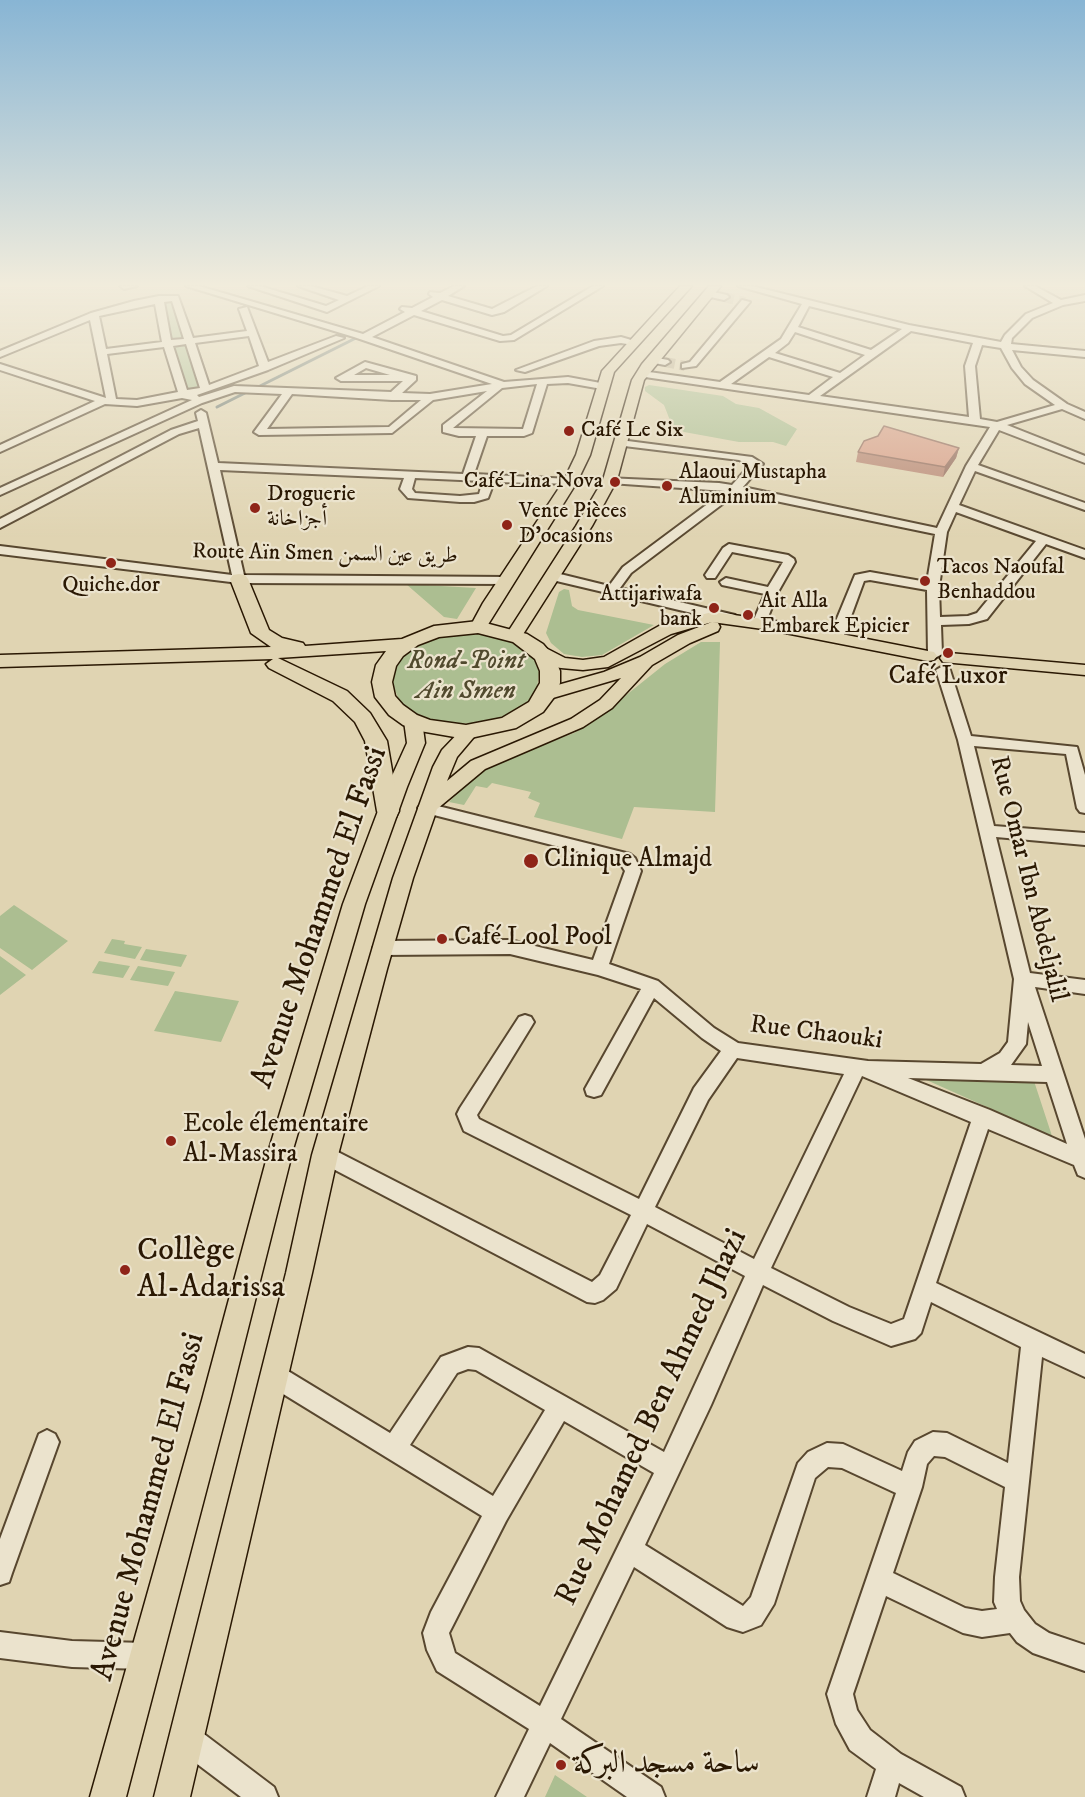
<!DOCTYPE html>
<meta charset="utf-8">
<style>
body{margin:0}
canvas{display:block;background:#e0d4b2}
</style>
<canvas width="1085" height="1797"></canvas>
<script>
const context = document.querySelector('canvas').getContext('2d');
context.lineJoin = 'round';
function fill(path, color) { context.fillStyle = color; context.fill(path, 'evenodd'); }
const poly = rows => new Path2D(rows.map(r => 'M' + r).join(''));
function strokePath(path, color, width, dash) { context.strokeStyle = color; context.lineWidth = width; context.lineCap = dash ? 'butt' : 'round'; context.setLineDash(dash || []); context.stroke(path); }
function drawText(font, color, halo, rows, align = 'center') {
  context.font = font + ' "IM FELL DW Pica",Amiri,serif'; context.lineWidth = 4.5; context.setLineDash([]); context.textBaseline = 'middle'; context.strokeStyle = halo; context.fillStyle = color; for (const [text, x, y, turn = 0] of rows) {
    context.save(); context.translate(x, y); context.rotate((+turn || 0) * Math.PI / 180); context.textAlign = isNaN(turn) ? turn : align; if (halo) context.strokeText(text, 0, 0); context.fillText(text, 0, 0); context.restore();
  }
}
fill(poly([
 [174,298,185,339,166,341,161,300],
 [188,343,201,387,185,390,168,346],
 [649,385,723,396,736,404,759,408,797,429,786,446,773,442,739,442,684,432,671,423,664,405,645,391,645,387],
 [406,584,476,588,457,619,444,617],
 [564,589,569,590,572,606,578,610,654,625,602,655,582,657,564,654,551,643,546,633,559,592],
 [479,633,501,637,519,645,533,657,539,672,537,688,527,703,508,715,484,722,458,724,433,720,413,712,399,700,393,685,394,671,402,657,416,646,435,637],
 [701,642,720,642,715,812,634,807,622,839,534,817,540,803,528,798,531,792,492,783,487,788,476,786,464,805,449,802,468,782,488,768,506,759,574,733,590,724,665,664],
 [14,905,68,941,32,970,0,948,0,916],
 [112,939,125,941,124,944,142,947,135,959,104,953],
 [146,949,187,955,181,967,140,960],
 [0,956,26,975,0,995],
 [99,961,130,966,123,978,92,973],
 [138,966,175,972,168,986,130,980],
 [175,991,239,1001,221,1042,154,1031],
 [913,1074,1034,1081,1052,1136],
 [555,1775,587,1797,545,1797]
]), '#acbe91');
strokePath(poly([
 [260,386,358,337],
 [217,407,245,393]
]), '#6c776f', 3);
strokePath(poly([
 [724,297,745,302],
 [665,362,685,366]
]), '#bcae8f', 10, [10, 5]);
const minor = poly([
 [120,286,137,286,124,289,120,286],
 [186,286,199,286,363,334,405,312,400,309,402,307,412,308,433,297,429,294,430,292,440,293,454,286,464,286,448,296,492,309,537,286,547,286,504,312,492,315,442,300,421,311,503,336,511,335,593,286,603,286,514,340,500,341,414,315,372,337,504,382,568,377,606,384,606,388,602,389,568,383,547,384,532,433,524,436,487,436,474,474,570,479,574,480,574,484,494,482,488,498,474,502,460,502,408,498,400,489,404,478,220,470,244,575,507,577,511,578,513,581,511,584,239,583,0,554,0,546,232,575,199,428,179,434,0,528,0,519,171,430,198,421,196,413,201,410,206,413,218,463,463,474,476,436,459,436,443,432,443,425,487,391,433,400,392,433,259,435,254,432,282,394,235,392,202,403,0,495,0,488,192,400,182,398,137,406,105,404,0,452,0,445,95,401,0,370,0,364,106,398,90,320,0,357,0,351,91,313,134,301,159,296,178,296,193,338,247,331,239,309,247,307,268,362,336,336,344,338,268,370,197,395,199,397,234,386,391,392,403,381,341,381,336,378,365,362,416,376,416,380,402,393,430,394,492,384,354,337,186,286],
 [172,301,184,339,171,340,164,302,172,301],
 [155,304,162,342,106,349,99,316,155,304],
 [249,336,259,366,209,385,195,343,249,336],
 [186,344,200,388,187,390,173,346,186,344],
 [164,347,178,392,137,400,116,399,107,354,164,347],
 [366,368,390,375,354,375,366,368],
 [537,384,523,429,453,428,502,388,537,384],
 [292,394,392,400,421,400,389,427,267,429,292,394],
 [415,478,483,481,479,494,460,496,415,493,412,489,415,478],
 [248,286,260,286,326,306,339,300,298,286,311,286,347,296,368,286,379,286,327,312,248,286],
 [738,286,752,286,909,325,1001,342,1005,335,1026,314,1053,303,1025,286,1035,286,1061,300,1085,295,1085,301,1063,305,1032,318,1012,338,1011,344,1085,351,1085,357,1012,350,1021,367,1033,380,1067,404,1085,412,1085,419,1062,409,1007,425,1085,456,1085,463,999,430,978,465,1085,503,1085,510,975,471,959,505,1085,550,1085,558,1046,544,987,619,969,624,941,625,942,654,935,658,928,654,927,590,870,580,864,581,843,638,836,642,829,638,855,575,870,572,927,582,935,534,737,493,631,573,620,588,735,615,737,618,735,621,730,622,548,579,546,576,552,572,609,586,623,567,725,491,610,483,606,482,606,478,719,483,732,485,750,465,739,460,616,445,616,441,620,440,752,457,763,464,743,487,937,528,966,466,990,427,638,376,637,374,642,371,720,382,781,339,802,304,738,286],
 [809,306,902,329,871,350,798,327,809,306],
 [911,331,973,343,965,366,969,417,820,396,911,331],
 [795,332,865,355,840,373,775,353,788,343,795,332],
 [982,345,1001,348,1012,368,1025,384,1055,405,997,422,980,419,975,366,982,345],
 [769,357,833,377,809,395,731,384,769,357],
 [956,512,1036,541,977,613,968,616,940,617,939,587,947,532,956,512],
 [709,291,727,295,729,297,724,300,706,296,706,292,709,291],
 [742,300,750,302,696,366,682,368,682,364,690,362,742,300],
 [621,337,638,342,633,345,621,343,599,346,525,372,516,370,594,341,621,337],
 [652,357,668,360,670,362,665,365,649,362,647,360,652,357],
 [729,544,788,555,794,559,795,562,778,592,764,627,754,627,752,624,765,594,722,585,720,582,726,578,768,587,783,562,732,552,715,578,707,578,705,575,723,548,729,544],
 [943,666,950,670,971,736,1077,747,1085,775,1085,813,1080,812,1077,808,1066,754,974,746,994,826,1085,833,1085,845,996,837,1030,973,1085,980,1085,994,1035,987,1085,1139,1085,1178,1078,1175,1074,1165,988,1129,936,1283,1085,1354,1085,1377,1042,1357,1019,1577,1020,1601,1024,1610,1035,1624,1049,1633,1085,1645,1085,1671,1033,1653,1017,1642,1010,1633,982,1637,963,1633,886,1596,853,1694,857,1710,870,1730,901,1754,961,1787,965,1797,924,1797,899,1783,895,1797,867,1797,876,1769,850,1750,836,1724,827,1694,896,1493,842,1468,828,1467,815,1478,774,1604,761,1625,743,1632,727,1627,634,1567,561,1719,661,1787,665,1797,627,1797,550,1743,524,1797,496,1797,529,1729,437,1671,427,1650,423,1633,431,1612,482,1516,267,1384,264,1376,267,1368,275,1365,283,1368,390,1433,441,1357,468,1347,479,1348,664,1452,745,1276,647,1224,616,1289,603,1300,595,1303,587,1302,318,1161,315,1155,318,1149,325,1146,332,1149,592,1282,600,1275,631,1215,464,1131,457,1114,460,1108,519,1017,525,1015,531,1017,534,1022,531,1027,477,1115,479,1119,639,1199,694,1088,721,1051,702,1038,654,998,601,1095,594,1097,587,1095,585,1089,641,989,598,975,510,954,382,955,376,953,373,948,376,943,382,941,510,940,593,960,625,871,619,862,426,813,421,812,418,808,421,804,426,803,630,854,635,858,641,871,609,964,658,981,714,1028,738,1043,868,1061,981,1064,1000,1053,1008,1042,1014,979,958,740,936,670,943,666],
 [1028,1022,1042,1066,1011,1065,1026,1044,1028,1022],
 [737,1058,844,1074,754,1259,655,1207,708,1100,737,1058],
 [862,1076,971,1122,904,1319,891,1324,849,1307,771,1268,862,1076],
 [908,1078,1047,1082,1067,1144,990,1110,908,1078],
 [763,1285,833,1321,891,1346,915,1339,921,1333,931,1302,1021,1347,1008,1463,947,1433,933,1432,915,1441,908,1452,902,1471,843,1444,827,1443,808,1452,798,1463,751,1597,743,1606,645,1545,711,1405,763,1285],
 [468,1369,476,1370,545,1410,493,1496,410,1445,457,1373,468,1369],
 [564,1421,654,1473,540,1706,455,1653,449,1633,506,1521,564,1421],
 [934,1456,945,1457,1005,1487,995,1577,994,1602,997,1609,982,1611,965,1608,893,1573,922,1487,927,1464,934,1456],
 [47,1430,55,1434,59,1442,12,1573,9,1582,0,1585,0,1539,39,1434,47,1430],
 [0,1632,72,1641,145,1643,154,1647,158,1656,154,1665,145,1669,72,1667,0,1658,0,1632],
 [186,1725,196,1728,274,1787,278,1797,241,1797,176,1748,173,1738,176,1728,186,1725]
]);
const major = poly([
 [680,286,692,286,614,372,590,455,577,482,484,631,472,631,470,627,483,603,563,482,576,455,602,371,680,286],
 [709,286,721,286,644,380,617,480,592,526,520,639,508,639,506,635,576,526,603,480,632,380,642,364,709,286],
 [712,612,770,620,928,651,934,652,937,656,934,660,928,661,770,630,712,622,671,634,608,667,583,670,561,668,555,667,527,648,530,644,536,643,565,658,583,660,604,657,659,626,712,612],
 [712,622,718,623,720,627,718,631,690,643,652,665,612,708,583,727,485,769,437,809,413,878,387,969,338,1155,312,1273,190,1797,154,1797,286,1273,312,1155,393,878,433,767,442,750,464,727,470,725,476,727,479,731,457,757,447,781,471,761,571,719,600,700,621,678,546,700,540,698,537,694,540,690,604,672,640,657,678,635,712,622],
 [949,653,1085,665,1085,675,943,662,940,658,943,654,949,653],
 [413,715,419,717,422,721,425,743,407,787,365,904,294,1146,230,1400,126,1797,90,1797,202,1400,270,1146,343,904,387,787,407,743,404,721,407,717,413,715]
]);
const highway = poly([
 [239,574,245,575,248,579,269,630,282,638,303,643,305,646,402,639,434,626,478,621,527,634,543,644,554,657,560,671,560,683,555,696,543,712,516,728,466,739,420,731,403,725,389,715,375,697,372,682,376,665,386,651,278,658,347,691,370,713,387,741,399,811,396,817,388,819,380,817,377,811,365,741,355,722,333,701,269,668,266,664,273,659,0,667,0,655,271,647,251,633,230,579,233,575,239,574],
 [478,633,513,642,535,659,540,671,540,683,529,702,502,718,466,725,430,720,417,715,403,705,395,696,392,682,396,666,403,656,418,645,439,637,478,633]
]);
strokePath(minor, '#58472f', 4);
strokePath(major, '#2a1803', 3);
strokePath(highway, '#2a1803', 3);
fill(minor, '#ebe3cd');
fill(major, '#e0d4b2');
fill(highway, '#e0d4b2');
fill(poly([
 [959,448,956,458,943,477,856,462,858,452]
]), '#ba8a76');
fill(poly([
 [959,448,956,458,943,477,945,467]
]), '#977060');
const building = poly([
 [884,426,959,448,945,467,858,452,864,441,878,436,884,426]
]);
fill(building, '#d8a089');
strokePath(building, '#977060', 1.5);
const sky = context.createLinearGradient(0, 0, 0, 537);
sky.addColorStop(0, '#88b5d4');
sky.addColorStop(0.53, '#f1ecdc');
sky.addColorStop(1, '#f1ecdc00');
context.fillStyle = sky;
context.fillRect(0, 0, 1085, 537);
for (const [x, y, r, color] of [
 [569,431,6,"#8f2418"],
 [615,482,6,"#8f2418"],
 [667,486,6,"#8f2418"],
 [255,508,6,"#8f2418"],
 [507,525,6,"#8f2418"],
 [111,563,6,"#8f2418"],
 [925,581,6,"#8f2418"],
 [714,608,6,"#8f2418"],
 [748,615,6,"#8f2418"],
 [948,653,6,"#8f2418"],
 [531,861,8,"#8f2418"],
 [442,939,6,"#8f2418"],
 [171,1141,6,"#8f2418"],
 [125,1270,6,"#8f2418"],
 [561,1765,6,"#8f2418"]
]) { const dot = new Path2D(); dot.arc(x, y, r, 0, 2 * Math.PI); context.fillStyle = color; context.fill(dot); strokePath(dot, '#ebe3cd', 2); }
drawText('22px', '#2a1803', '#ebe3cd', [
 ["Café Le Six",581,431],
 ["Alaoui Mustapha",679,473],
 ["Aluminium",679,498],
 ["Café Lina Nova",603,482,"right"],
 ["Droguerie",267,495],
 ["أجزاخانة",267,520],
 ["Vente Pièces",519,512],
 ["D'ocasions",519,537],
 ["Tacos Naoufal",937,568],
 ["Benhaddou",937,593],
 ["Quiche.dor",111,586,"center"],
 ["Attijariwafa",702,595,"right"],
 ["bank",702,620,"right"],
 ["Ait Alla",760,602],
 ["Embarek Epicier",760,627]
], 'left');
drawText('22px', '#2a1803', '#ebe3cd', [
 ["Route Aïn Smen طريق عين السمن",325,555,1]
]);
drawText('italic 26px', '#514a2e', '#ebe3cd', [
 ["Rond-Point",466,663],
 ["Ain Smen",466,693]
]);
drawText('26px', '#2a1803', '#ebe3cd', [
 ["Café Luxor",948,678,"center"],
 ["Clinique Almajd",544,861],
 ["Café Lool Pool",454,939],
 ["Ecole élementaire",183,1126],
 ["Al-Massira",183,1156]
], 'left');
drawText('26px', '#2a1803', '#ebe3cd', [
 ["Rue Omar Ibn Abdeljalil",1027,879,76],
 ["Rue Chaouki",816,1034,7]
]);
drawText('32px', '#2a1803', '#ebe3cd', [
 ["Avenue Mohammed El Fassi",321,918,-71],
 ["Rue Mohamed Ben Ahmed Jhazi",653,1418,-65],
 ["Avenue Mohammed El Fassi",150,1507,-75]
]);
drawText('32px', '#2a1803', '#ebe3cd', [
 ["Collège",137,1252],
 ["Al-Adarissa",137,1289],
 ["ساحة مسجد البركة",573,1765]
], 'left');
</script>
